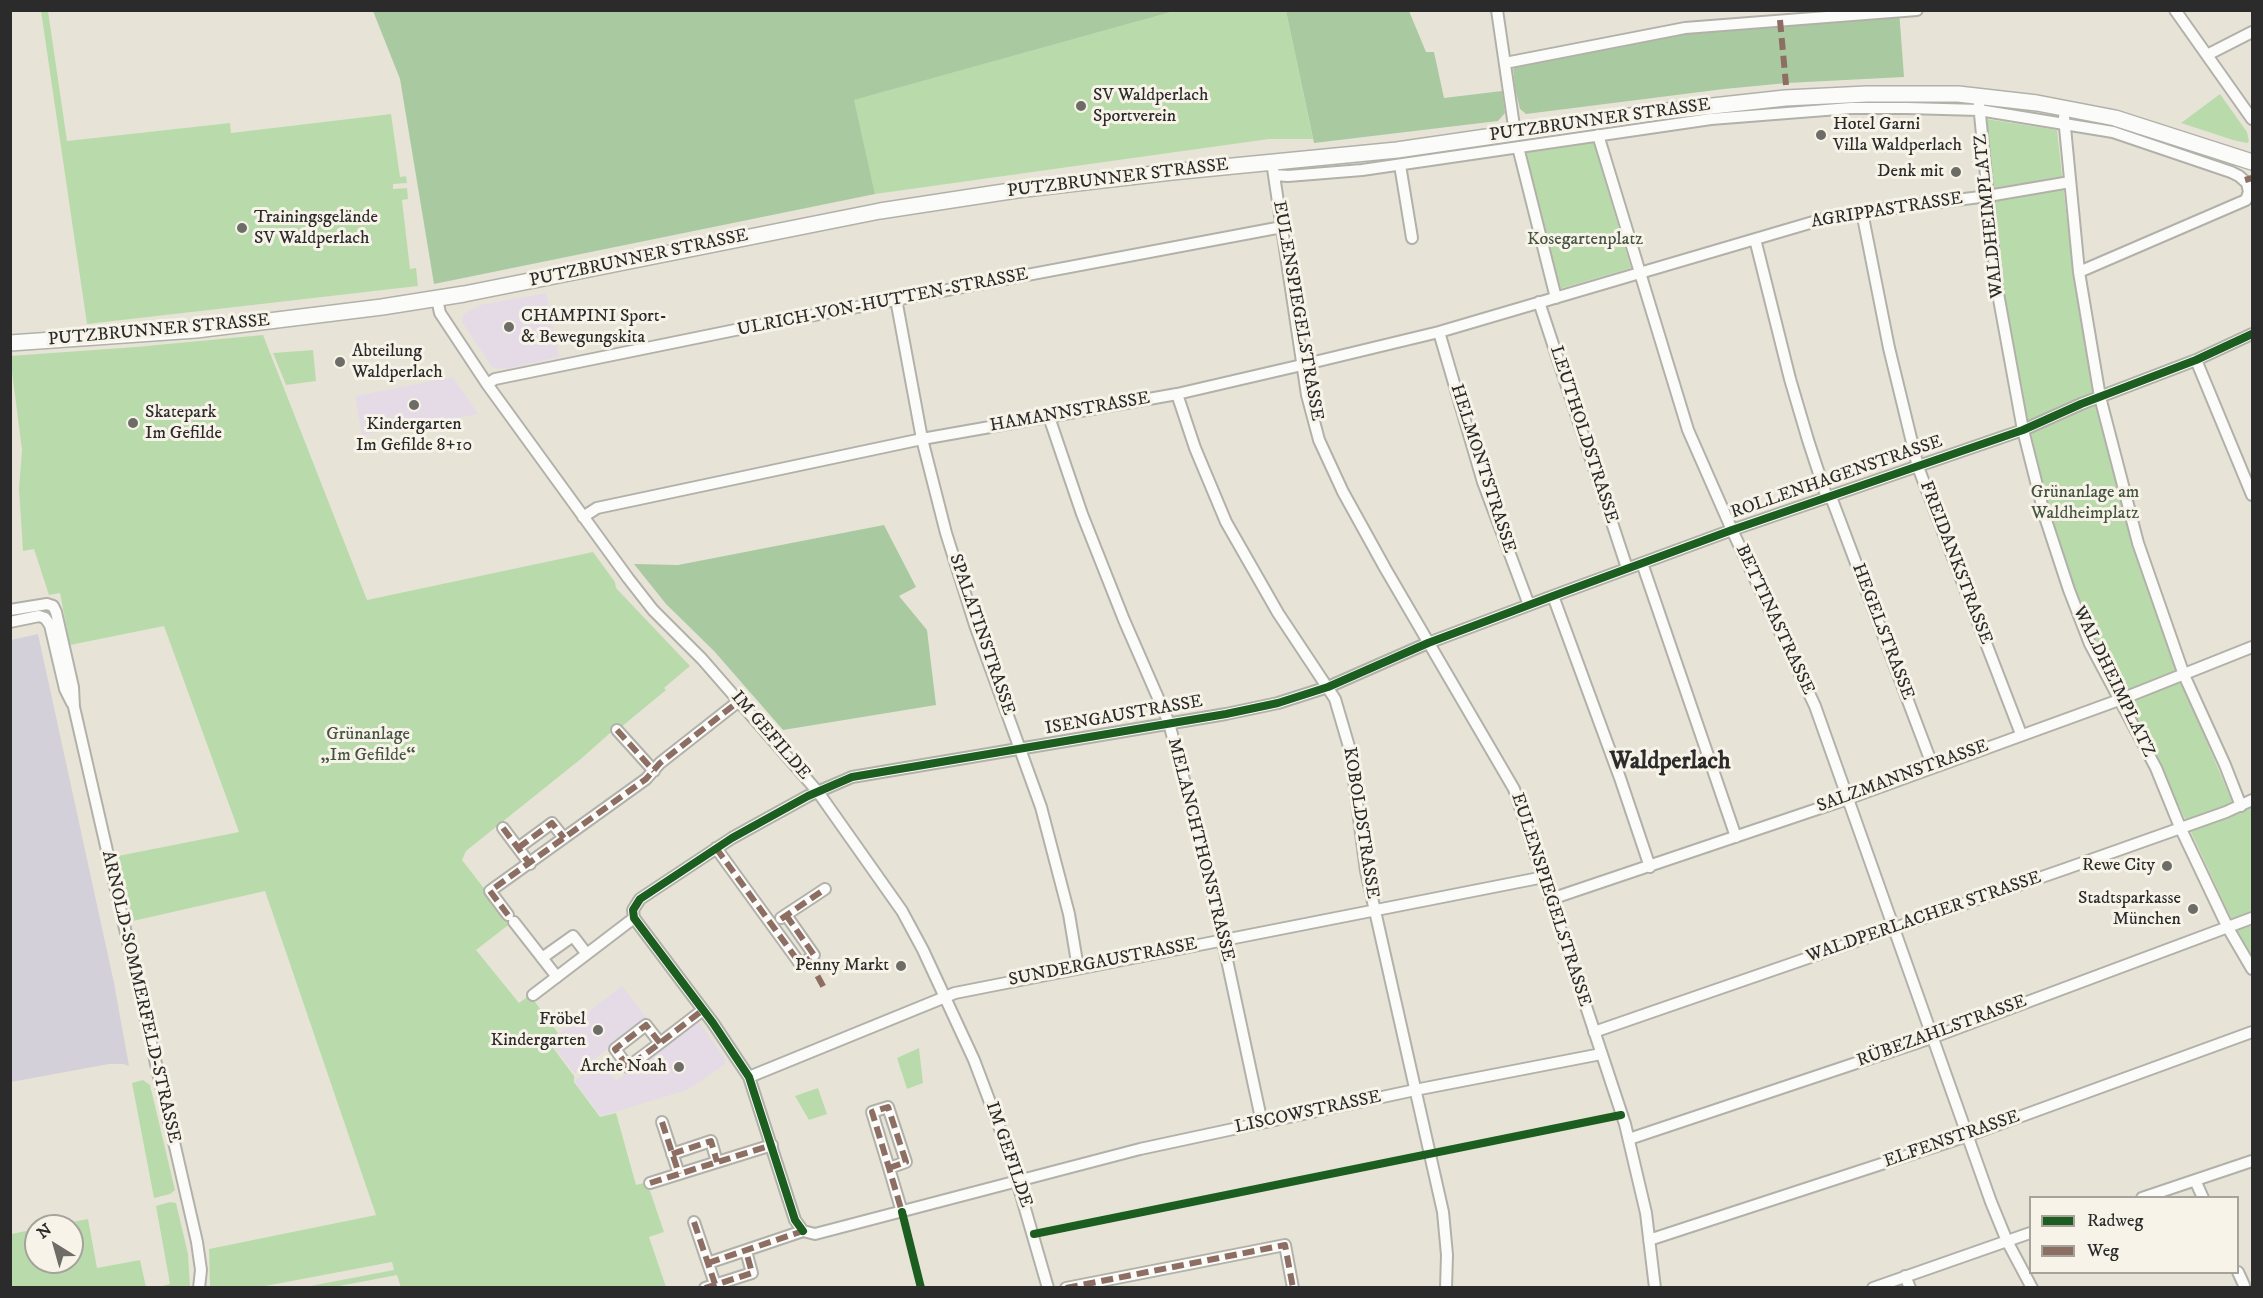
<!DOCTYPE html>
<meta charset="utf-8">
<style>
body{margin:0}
#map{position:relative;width:2263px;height:1298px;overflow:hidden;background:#e7e4d7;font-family:"IM FELL DW Pica",serif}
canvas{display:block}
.frame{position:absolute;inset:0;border:12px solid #2b2b2b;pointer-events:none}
.legend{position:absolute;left:2029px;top:1196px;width:210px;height:78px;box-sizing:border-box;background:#f7f3e8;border:2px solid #a5a39c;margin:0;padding:8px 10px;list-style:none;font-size:18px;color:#2b2b2b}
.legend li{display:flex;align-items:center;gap:12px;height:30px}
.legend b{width:30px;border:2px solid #a5a39c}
.north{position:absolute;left:24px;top:1214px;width:60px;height:60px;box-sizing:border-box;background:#f7f3e8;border:2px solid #a5a39c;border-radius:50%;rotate:323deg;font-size:16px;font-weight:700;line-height:24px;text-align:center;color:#2b2b2b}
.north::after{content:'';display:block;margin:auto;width:21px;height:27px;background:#6d6c67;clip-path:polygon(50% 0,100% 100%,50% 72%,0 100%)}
</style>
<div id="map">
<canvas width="2263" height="1298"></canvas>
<div class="frame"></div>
<ul class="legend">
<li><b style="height:8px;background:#1b5e20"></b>Radweg</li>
<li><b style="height:8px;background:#8d6e63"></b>Weg</li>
</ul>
<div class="north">N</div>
</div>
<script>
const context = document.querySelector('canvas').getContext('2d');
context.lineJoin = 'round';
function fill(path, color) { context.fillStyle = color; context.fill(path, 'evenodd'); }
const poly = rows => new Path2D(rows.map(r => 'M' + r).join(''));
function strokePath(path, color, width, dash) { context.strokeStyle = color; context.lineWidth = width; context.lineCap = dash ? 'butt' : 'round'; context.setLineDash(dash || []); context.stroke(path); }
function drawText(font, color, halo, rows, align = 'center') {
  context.font = font + ' "IM FELL DW Pica",serif'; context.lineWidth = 6; context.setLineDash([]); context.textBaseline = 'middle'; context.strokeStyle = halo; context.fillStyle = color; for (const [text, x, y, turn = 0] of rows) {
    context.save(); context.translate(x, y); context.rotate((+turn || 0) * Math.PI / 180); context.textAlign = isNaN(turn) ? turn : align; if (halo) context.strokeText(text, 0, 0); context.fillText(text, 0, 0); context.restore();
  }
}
fill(poly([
 [546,293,559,357,506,369,493,368,462,322,464,314,480,305],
 [453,377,478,414,362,435,355,396],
 [622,986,647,1018,575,1074,549,1041],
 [697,1019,726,1060,724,1065,687,1090,601,1116,575,1082,576,1080,606,1057,611,1065,606,1069,616,1081]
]), '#e4dbe6');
fill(poly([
 [38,634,114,983,129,1066,123,1064,109,1064,11,1082,11,640]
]), '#d4d0d9');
fill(poly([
 [41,11,48,11,67,141,230,123,231,133,391,114,400,177,406,176,407,183,393,184,393,189,407,188,408,199,402,200,410,269,416,268,418,286,87,324],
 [1175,11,1286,11,1313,139,1269,139,875,194,853,100],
 [2220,94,2247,132,2249,141,2247,143,2233,140,2181,123],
 [1986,119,2057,130,2072,264,2093,389,2184,688,2236,811,2252,804,2252,957,2234,925,2160,765,2095,641,2074,588,2049,514,2030,436,2003,288],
 [1593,141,1631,268,1559,289,1526,152],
 [263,335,367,600,593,552,615,582,616,588,690,666,664,688,666,690,620,728,618,726,582,758,466,851,462,860,511,923,476,950,519,1003,530,995,558,1033,548,1041,574,1076,574,1082,600,1117,616,1113,636,1185,647,1182,664,1232,649,1237,666,1287,401,1288,397,1275,334,1287,305,1287,394,1270,392,1262,260,1287,210,1287,209,1249,376,1215,265,891,133,921,118,856,239,832,164,626,70,645,60,593,49,595,34,549,23,551,19,489,22,450,10,356,136,347],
 [313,350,316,381,286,385,273,353],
 [919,1048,923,1083,907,1089,897,1058],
 [143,1080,150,1085,175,1190,170,1194,154,1198,132,1083],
 [818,1088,827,1114,809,1120,795,1096],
 [170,1202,176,1203,188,1254,190,1287,158,1287,170,1284,156,1206],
 [88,1219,97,1268,140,1260,146,1287,11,1287,11,1234,36,1229,36,1262,72,1262,72,1226,51,1226]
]), '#b9dbac');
fill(poly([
 [1899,10,1904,77,1787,83,1724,89,1526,114,1520,109,1515,88,1513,67,1685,33,1810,22,1808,11],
 [373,11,1175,11,854,100,875,194,434,284,400,79],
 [1286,11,1409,11,1426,52,1434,52,1444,98,1502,91,1505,113,1498,121,1314,143],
 [884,525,916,587,899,596,927,630,936,705,783,730,714,651,666,604,634,564,678,565]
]), '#a9caa1');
const street = poly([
 [1497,10,1515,133],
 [2175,10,2252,119],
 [2207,55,2252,32],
 [1505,63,1685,28,1917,10],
 [1979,104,1997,288,2023,430,2045,517,2069,590,2090,644,2156,768,2180,827,2228,928,2252,969],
 [2064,117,2079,272,2100,397,2138,543,2184,675,2225,765,2241,806],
 [1598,135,1688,430,1732,530,1815,706,1991,1202,2007,1241,2032,1288],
 [1518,147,1556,298],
 [1272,162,1307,395,1319,440,1343,492,1385,568,1514,789,1625,1124,1646,1213,1655,1288],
 [1400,165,1412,238],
 [1274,175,1288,176,1362,170,1711,119,1851,108,1907,108,1979,110,2113,132,2231,172,2239,176,2247,183,2249,192,2246,200,2079,272],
 [1862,212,1889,348,1918,467,2021,734],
 [1755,239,1790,379,1808,440,1827,498],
 [437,299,440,313,487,384,628,578,653,610,702,659,818,792,902,911,923,950,974,1060,1008,1150,1048,1288],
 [896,299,922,439,946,533,975,625,1041,807,1069,914,1078,968],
 [1539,302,1627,568],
 [1439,332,1483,482,1529,605],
 [2196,360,2252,495],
 [487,384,495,379,735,330,1282,227],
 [1177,394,1195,448,1226,522,1278,613,1335,699,1350,750,1366,871,1443,1212,1447,1255,1446,1288],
 [1049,417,1082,514,1124,620,1169,723,1207,867,1262,1123],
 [1831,497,1933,767],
 [583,517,597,508,922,439,1177,394,1302,365,1439,332,1820,220,1862,212,1988,196,2070,182],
 [1642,563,1736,837],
 [1553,596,1620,778,1650,867],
 [10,610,47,604,53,606,56,612,73,687,74,707,197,1242,201,1270,199,1288],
 [39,616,45,618,50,625,65,689,72,703],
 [10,622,39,616],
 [617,730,654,771],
 [503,828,530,864],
 [518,848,552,823,564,838],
 [716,848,801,965,814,955,786,915],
 [1551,899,1847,799,2119,700,2252,647],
 [508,915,490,891,646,779,660,763,739,701],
 [781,918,825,889],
 [514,922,557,977],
 [542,958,573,936,586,953],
 [533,995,634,918],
 [1594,1032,2065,869,2226,812,2252,800],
 [660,1043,646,1025,615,1049,628,1067,660,1043,703,1010],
 [749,1077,955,993,1544,877],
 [662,1122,679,1174],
 [1629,1139,1931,1038,2252,918],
 [672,1154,711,1141,717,1162],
 [889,1168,906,1162,888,1107,872,1112,889,1168,902,1212],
 [2195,1180,2203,1198],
 [650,1183,772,1145],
 [2142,1198,2252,1161],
 [694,1222,715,1284],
 [803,1231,795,1220,749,1077,713,1023,634,918,633,910,640,899,732,838,808,796,852,777,1226,714,1278,703,1328,687,1428,643,1553,596,1732,530,2023,430,2081,404,2196,360,2252,334],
 [1649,1240,1967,1136,2252,1032],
 [708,1263,803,1231,815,1234,1140,1149,1415,1090,1601,1054],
 [2238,1272,2244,1285],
 [1905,1276,1910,1288],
 [705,1288,752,1273,746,1251],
 [1066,1288,1285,1245,1293,1288],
 [1873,1288,2030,1233]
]);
const secondary = poly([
 [10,343,196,330,382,307,464,294,880,211,1017,190,1172,172,1397,150,1658,112,1785,98,1867,94,1958,94,2037,103,2115,118,2252,162]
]);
strokePath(street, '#b2b1a9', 14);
strokePath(secondary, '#b2b1a9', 18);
strokePath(street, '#fbfbf9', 10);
strokePath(secondary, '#fbfbf9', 15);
strokePath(poly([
 [1780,20,1786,85],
 [2245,180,2252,178],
 [617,730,654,771],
 [503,828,530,864],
 [518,848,552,823,564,838],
 [716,848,801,965,814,955,786,915],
 [508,915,490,891,646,779,660,763,739,701],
 [781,919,825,889],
 [809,960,824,988],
 [660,1043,646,1025,615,1049,628,1067,660,1043,703,1010],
 [662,1122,679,1174],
 [672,1154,711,1141,717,1162],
 [889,1168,906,1162,888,1107,872,1112,889,1168,902,1212,903,1216],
 [650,1183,772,1145],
 [694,1222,715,1284],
 [708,1263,803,1231],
 [705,1288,752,1273,746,1251],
 [1066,1288,1285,1245,1293,1288]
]), '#8d6e63', 6, [12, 6]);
strokePath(poly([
 [902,1212,921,1288],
 [803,1231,795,1220,749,1077,713,1023,634,918,633,910,640,899,732,838,808,796,852,777,1226,714,1278,703,1328,687,1428,643,1553,596,1732,530,2023,430,2081,404,2196,360,2252,334],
 [1034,1234,1621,1115]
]), '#1b5e20', 8);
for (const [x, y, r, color] of [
 [1081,106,6,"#6d6c67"],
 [1821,135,6,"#6d6c67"],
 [1956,172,6,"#6d6c67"],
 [242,228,6,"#6d6c67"],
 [509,327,6,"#6d6c67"],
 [340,362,6,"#6d6c67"],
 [414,405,6,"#6d6c67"],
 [133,423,6,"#6d6c67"],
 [2167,866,6,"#6d6c67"],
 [2193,909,6,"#6d6c67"],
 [901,966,6,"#6d6c67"],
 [598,1030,6,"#6d6c67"],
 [679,1067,6,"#6d6c67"]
]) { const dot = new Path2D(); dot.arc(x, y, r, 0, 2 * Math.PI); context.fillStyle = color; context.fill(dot); strokePath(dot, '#f7f3e8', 2); }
drawText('18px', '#2b2b2b', '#f7f3e8', [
 ["SV Waldperlach",1093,96],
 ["Sportverein",1093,117],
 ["Hotel Garni",1833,125],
 ["Villa Waldperlach",1833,146],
 ["Denk mit",1944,172,"right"],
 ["Trainingsgelände",254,218],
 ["SV Waldperlach",254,239],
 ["CHAMPINI Sport-",521,317],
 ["& Bewegungskita",521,338],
 ["Abteilung",352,352],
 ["Waldperlach",352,373],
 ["Skatepark",145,413],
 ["Im Gefilde",145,434],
 ["Kindergarten",414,425,"center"],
 ["Im Gefilde 8+10",414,446,"center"],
 ["Rewe City",2155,866,"right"],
 ["Stadtsparkasse",2181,899,"right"],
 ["München",2181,920,"right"],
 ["Penny Markt",889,966,"right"],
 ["Fröbel",586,1020,"right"],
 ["Kindergarten",586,1041,"right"],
 ["Arche Noah",667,1067,"right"]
], 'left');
drawText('18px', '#2b2b2b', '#f7f3e8', [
 ["PUTZBRUNNER STRASSE",1600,121,-8],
 ["PUTZBRUNNER STRASSE",1118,179,-7],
 ["AGRIPPASTRASSE",1887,211,-9],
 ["WALDHEIMPLATZ",1990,216,-96],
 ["PUTZBRUNNER STRASSE",639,259,-12],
 ["ULRICH-VON-HUTTEN-STRASSE",883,303,-11],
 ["EULENSPIEGELSTRASSE",1297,311,80],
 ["PUTZBRUNNER STRASSE",159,331,-5],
 ["HAMANNSTRASSE",1070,413,-10],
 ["LEUTHOLDSTRASSE",1583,435,72],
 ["HELMONTSTRASSE",1482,469,72],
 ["ROLLENHAGENSTRASSE",1837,478,-19],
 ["FREIDANKSTRASSE",1955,563,69],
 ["BETTINASTRASSE",1774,620,65],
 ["HEGELSTRASSE",1882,632,69],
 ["SPALATINSTRASSE",981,635,71],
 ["WALDHEIMPLATZ",2113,682,64],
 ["ISENGAUSTRASSE",1124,716,-10],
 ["IM GEFILDE",770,736,49],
 ["SALZMANNSTRASSE",1903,777,-20],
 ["KOBOLDSTRASSE",1360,823,81],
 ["MELANCHTHONSTRASSE",1200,850,76],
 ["EULENSPIEGELSTRASSE",1550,900,72],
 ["WALDPERLACHER STRASSE",1924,918,-19],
 ["SUNDERGAUSTRASSE",1103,963,-11],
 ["ARNOLD-SOMMERFELD-STRASSE",140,997,77],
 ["RÜBEZAHLSTRASSE",1942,1032,-20],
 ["LISCOWSTRASSE",1308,1113,-12],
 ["ELFENSTRASSE",1952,1140,-19],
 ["IM GEFILDE",1008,1155,71]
]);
drawText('18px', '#455542', '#f7f3e8', [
 ["Kosegartenplatz",1585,240],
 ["Grünanlage am",2085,493],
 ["Waldheimplatz",2085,514],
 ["Grünanlage",368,735],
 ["„Im Gefilde“",368,756]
]);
drawText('bold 24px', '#2b2b2b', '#f7f3e8', [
 ["Waldperlach",1670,763]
]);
</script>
